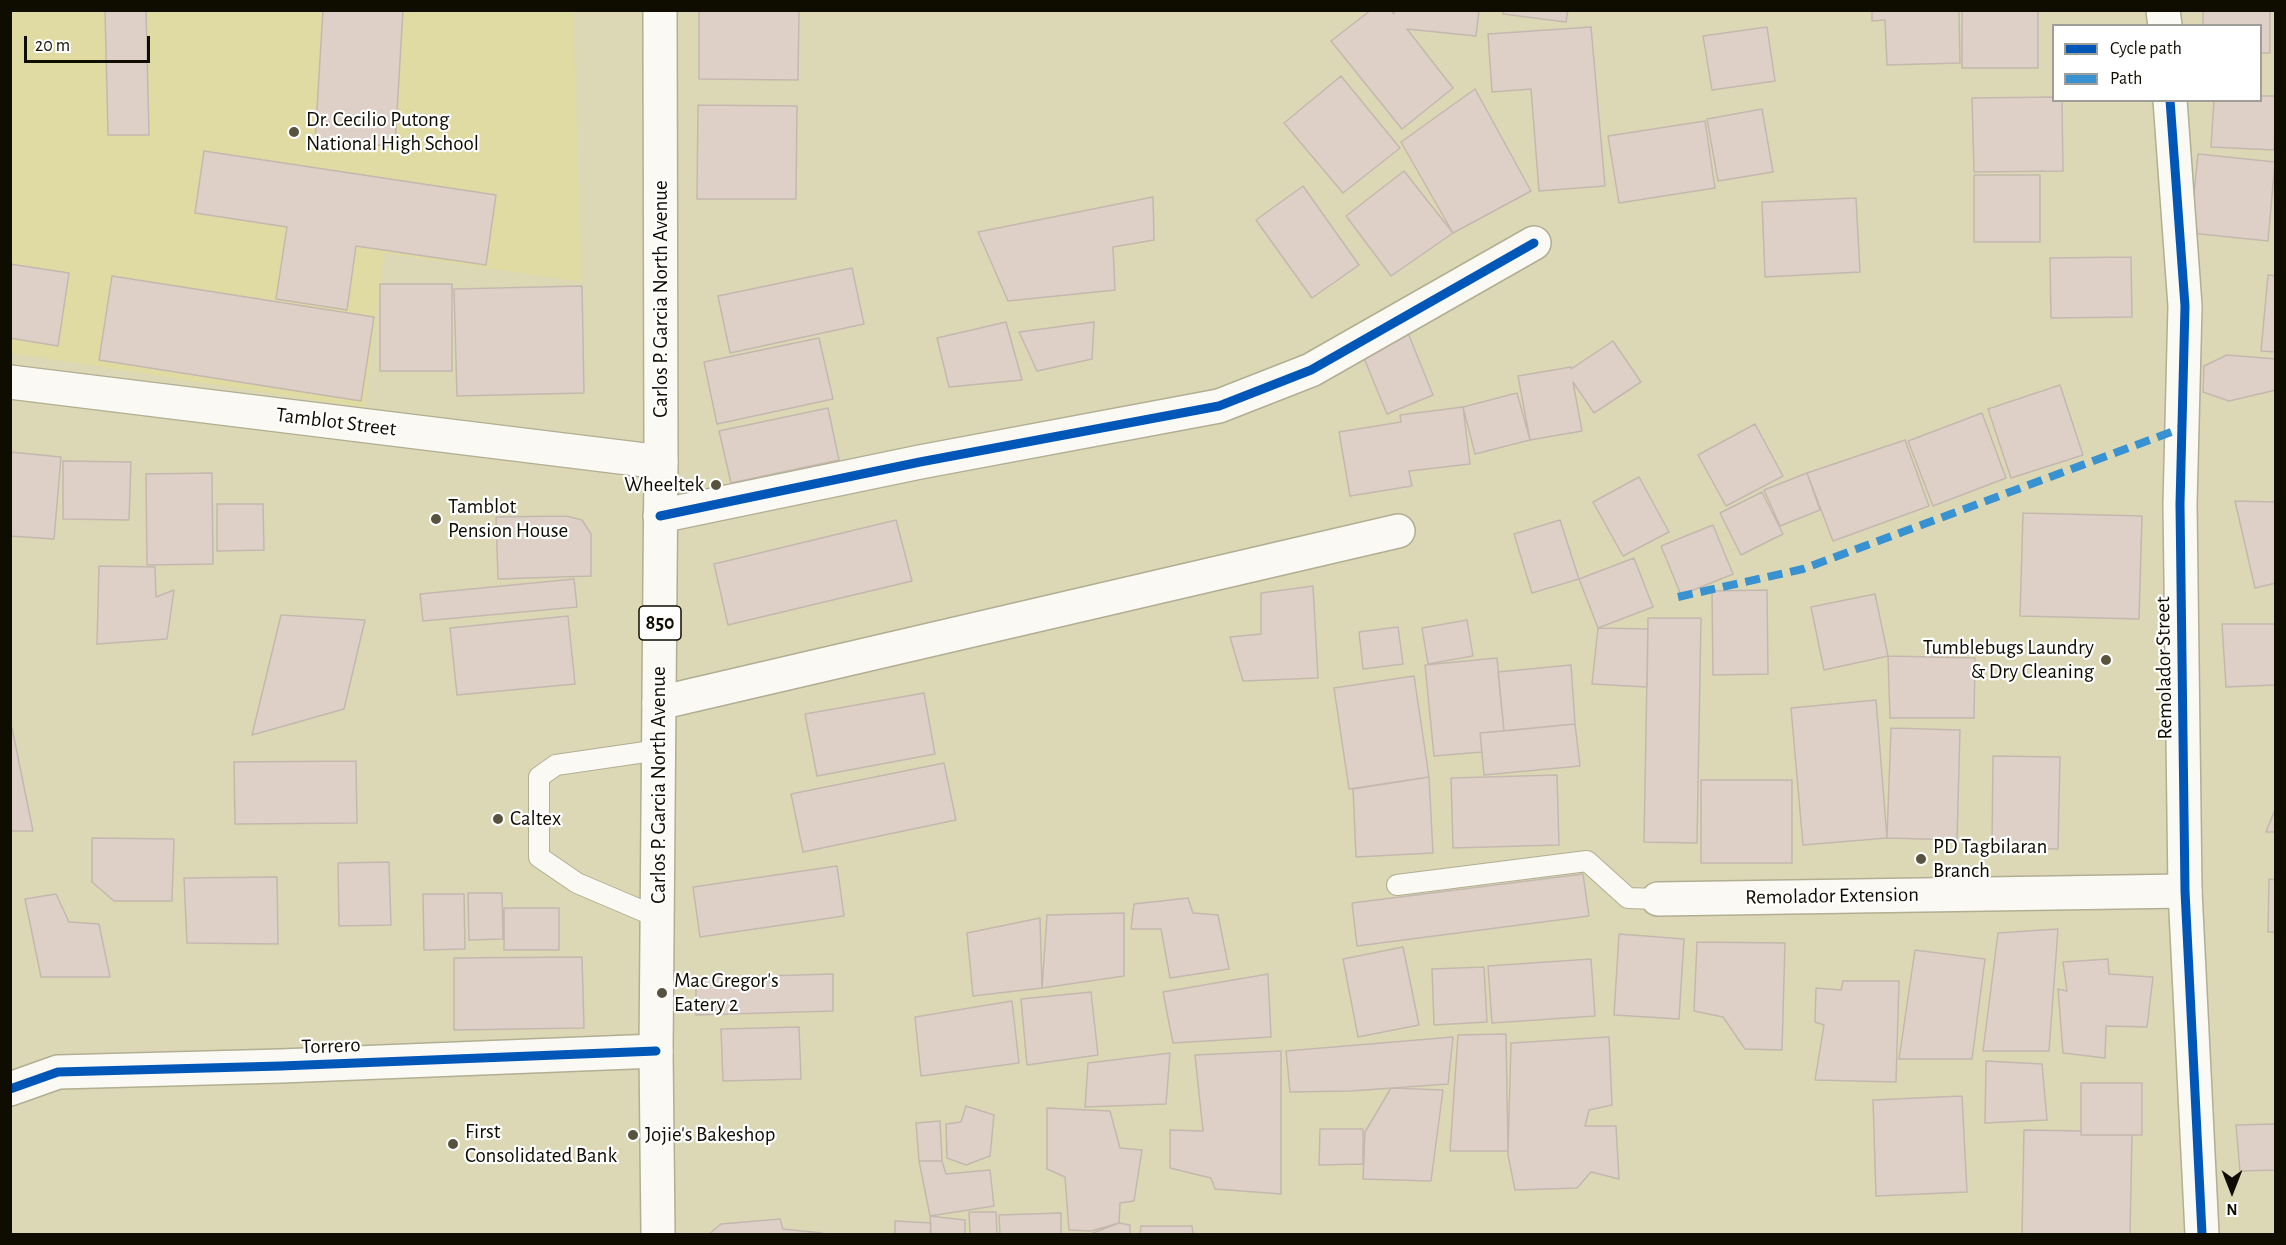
<!DOCTYPE html>
<style>
body{margin:0}
#map{position:relative;width:2286px;height:1245px;overflow:hidden;background:#dcd8b5;font-family:"Alegreya Sans",sans-serif}
canvas{display:block}
.frame{position:absolute;inset:0;border:12px solid #0f0c00;pointer-events:none}
.legend{position:absolute;left:2052px;top:24px;width:210px;height:78px;box-sizing:border-box;background:#fff;border:2px solid #9f9e99;margin:0;padding:8px 10px;list-style:none;font-size:18px;color:#0f0c00}
.legend li{display:flex;align-items:center;gap:12px;height:30px}
.legend b{width:30px;border:2px solid #9f9e99}
.north{position:absolute;left:2202px;top:1161px;width:60px;height:60px;-webkit-text-stroke:4px #fff;paint-order:stroke;rotate:180deg;font-size:16px;font-weight:700;line-height:24px;text-align:center;color:#0f0c00}
.north::after{content:'';display:block;margin:auto;width:21px;height:27px;background:#0f0c00;clip-path:polygon(50% 0,100% 100%,50% 72%,0 100%)}
.scale{position:absolute;left:24px;top:36px;width:126px;height:27px;box-sizing:border-box;border:3px solid #0f0c00;border-top:0;padding-left:8px;font-size:18px;line-height:21px;white-space:nowrap;color:#0f0c00;-webkit-text-stroke:4px #fff;paint-order:stroke}
</style>
<div id="map">
<canvas width="2286" height="1245"></canvas>
<div class="frame"></div>
<ul class="legend">
<li><b style="height:8px;background:#0057b8"></b>Cycle path</li>
<li><b style="height:8px;background:#3891d0"></b>Path</li>
</ul>
<div class="north">N</div>
<div class="scale">20 m</div>
</div>
<script>
const context = document.querySelector('canvas').getContext('2d');
context.lineJoin = 'round';
function fill(path, color) { context.fillStyle = color; context.fill(path, 'evenodd'); }
const poly = rows => new Path2D(rows.map(r => 'M' + r).join(''));
function strokePath(path, color, width, dash) { context.strokeStyle = color; context.lineWidth = width; context.lineCap = dash ? 'butt' : 'round'; context.setLineDash(dash || []); context.stroke(path); }
function drawText(font, color, halo, rows, align = 'center') {
  context.font = font + ' "Alegreya Sans",sans-serif'; context.lineWidth = 4.5; context.setLineDash([]); context.textBaseline = 'middle'; context.strokeStyle = halo; context.fillStyle = color; for (const [text, x, y, turn = 0] of rows) {
    context.save(); context.translate(x, y); context.rotate((+turn || 0) * Math.PI / 180); context.textAlign = isNaN(turn) ? turn : align; if (halo) context.strokeText(text, 0, 0); context.fillText(text, 0, 0); context.restore();
  }
}
fill(poly([
 [10,11,573,11,582,282,384,253,365,408,11,353]
]), '#e0daa3');
const building = poly([
 [105,10,146,10,149,135,108,135,105,10],
 [323,10,403,10,395,146,315,142,323,10],
 [699,10,799,10,798,80,699,79,699,10],
 [1371,10,1391,10,1394,14,1394,10,1479,10,1476,36,1407,29,1453,88,1402,129,1331,41,1371,10],
 [1504,10,1568,10,1566,22,1503,14,1504,10],
 [1872,10,1959,10,1960,63,1887,65,1885,20,1872,21,1872,10],
 [1962,10,2038,10,2038,68,1962,68,1962,10],
 [2203,10,2270,10,2270,53,2260,53,2260,26,2203,26,2203,10],
 [1591,27,1605,186,1539,191,1531,89,1492,92,1488,34,1591,27],
 [1767,27,1775,81,1712,90,1703,36,1767,27],
 [1341,76,1400,148,1343,193,1284,123,1341,76],
 [1475,89,1531,191,1453,233,1401,142,1475,89],
 [2260,96,2276,96,2274,150,2211,147,2214,100,2260,100,2260,96],
 [2054,97,2054,100,2062,100,2063,171,1974,172,1972,98,2054,97],
 [698,105,797,106,796,199,697,199,698,105],
 [1762,109,1773,172,1718,181,1707,119,1762,109],
 [1705,121,1715,188,1619,203,1608,136,1705,121],
 [204,151,496,195,486,265,356,246,347,310,276,299,287,227,195,213,204,151],
 [2198,154,2275,162,2268,241,2190,233,2198,154],
 [1404,171,1453,233,1391,276,1346,216,1404,171],
 [1974,175,2040,175,2040,242,1974,242,1974,175],
 [1303,186,1359,265,1312,298,1256,220,1303,186],
 [1153,197,1154,240,1113,247,1115,290,1008,301,978,232,1153,197],
 [1856,198,1860,272,1765,277,1762,202,1856,198],
 [2131,257,2132,317,2051,318,2050,258,2131,257],
 [10,264,69,273,58,346,10,338,10,264],
 [852,268,864,324,730,353,718,296,852,268],
 [2268,275,2276,276,2276,352,2261,351,2268,275],
 [112,276,374,317,361,401,99,360,112,276],
 [380,284,452,284,452,371,380,371,380,284],
 [582,286,584,393,457,396,454,289,582,286],
 [1006,322,1022,380,949,387,937,338,1006,322],
 [1094,322,1092,359,1037,371,1019,332,1094,322],
 [1408,333,1433,395,1387,414,1361,351,1408,333],
 [819,338,833,399,717,424,704,362,819,338],
 [1613,341,1641,382,1594,413,1573,382,1582,431,1530,440,1518,376,1571,367,1571,369,1613,341],
 [2227,355,2276,359,2276,390,2229,401,2203,392,2204,366,2227,355],
 [2060,385,2083,455,2011,478,1988,409,2060,385],
 [1517,393,1530,440,1475,454,1463,407,1517,393],
 [1463,407,1470,464,1409,471,1412,486,1350,496,1339,432,1401,422,1400,415,1463,407],
 [828,408,839,460,731,483,719,431,828,408],
 [1982,413,2006,478,1933,506,1908,441,1982,413],
 [1755,424,1783,476,1726,506,1698,455,1755,424],
 [1905,440,1929,506,1833,541,1807,473,1905,440],
 [10,452,61,457,54,539,10,536,10,452],
 [63,461,131,462,129,520,63,519,63,461],
 [212,473,213,564,147,565,146,474,212,473],
 [1807,473,1820,510,1780,526,1764,490,1807,473],
 [1639,477,1669,532,1623,556,1593,502,1639,477],
 [1762,492,1783,534,1741,555,1720,513,1762,492],
 [2235,501,2276,502,2276,583,2255,588,2235,501],
 [217,504,263,504,264,550,217,551,217,504],
 [2023,513,2142,516,2139,619,2020,616,2023,513],
 [566,516,582,520,591,534,591,576,498,579,496,517,566,516],
 [896,520,912,581,728,625,714,564,896,520],
 [1560,520,1579,579,1532,593,1514,534,1560,520],
 [1713,525,1733,574,1681,595,1661,546,1713,525],
 [1634,558,1653,607,1598,628,1579,579,1634,558],
 [99,566,155,567,156,597,174,590,167,639,97,644,99,566],
 [574,579,577,607,423,621,420,594,574,579],
 [1313,586,1318,678,1243,681,1230,637,1261,634,1261,593,1313,586],
 [1767,590,1768,674,1713,675,1712,591,1767,590],
 [1875,594,1888,656,1824,670,1811,607,1875,594],
 [281,615,365,620,344,709,252,735,281,615],
 [568,616,575,684,457,695,450,628,568,616],
 [1648,618,1701,618,1697,843,1644,842,1648,618],
 [1467,620,1473,656,1428,664,1422,628,1467,620],
 [2222,624,2276,624,2276,685,2226,687,2222,624],
 [1398,627,1403,664,1363,669,1359,632,1398,627],
 [1598,628,1648,629,1647,687,1592,684,1598,628],
 [1888,656,1975,658,1974,718,1890,718,1888,656],
 [1497,658,1504,731,1480,733,1482,752,1434,756,1425,665,1497,658],
 [1571,665,1575,724,1504,731,1498,672,1571,665],
 [1414,676,1429,777,1349,789,1334,688,1414,676],
 [924,693,935,754,817,776,805,714,924,693],
 [1876,700,1887,838,1803,845,1791,708,1876,700],
 [1575,724,1580,766,1484,775,1480,733,1575,724],
 [10,728,12,728,33,831,10,831,10,728],
 [1891,728,1960,730,1957,840,1887,838,1891,728],
 [1993,756,2060,757,2058,849,1992,847,1993,756],
 [356,761,357,823,235,824,234,762,356,761],
 [944,763,956,820,803,852,791,794,944,763],
 [1557,775,1559,845,1453,848,1451,778,1557,775],
 [1429,777,1433,853,1356,857,1353,789,1429,777],
 [1701,780,1792,780,1792,863,1701,863,1701,780],
 [2276,807,2276,832,2266,832,2276,807],
 [92,838,174,839,172,901,114,901,92,882,92,838],
 [389,862,391,925,339,926,338,863,389,862],
 [837,866,844,916,700,937,693,887,837,866],
 [1583,874,1589,916,1357,946,1352,903,1583,874],
 [277,877,278,944,187,943,184,878,277,877],
 [2269,879,2276,880,2276,932,2268,932,2269,879],
 [468,893,502,893,503,939,469,940,468,893],
 [56,894,69,922,99,924,110,977,41,977,25,899,56,894],
 [423,894,464,894,465,949,424,950,423,894],
 [1188,898,1193,913,1218,915,1229,969,1170,978,1161,929,1131,929,1134,904,1188,898],
 [504,908,559,908,559,950,504,950,504,908],
 [1124,913,1124,976,1042,988,1047,915,1124,913],
 [1040,918,1042,988,973,996,967,933,1040,918],
 [2058,929,2049,1051,1983,1051,1998,933,2058,929],
 [1619,934,1684,939,1679,1019,1614,1015,1619,934],
 [1697,942,1785,943,1782,1050,1745,1049,1723,1017,1694,1011,1697,942],
 [1403,947,1419,1025,1358,1037,1343,959,1403,947],
 [1915,950,1985,959,1972,1059,1899,1059,1915,950],
 [582,957,584,1028,454,1030,454,958,582,957],
 [1591,959,1595,1016,1492,1023,1488,966,1591,959],
 [2108,959,2109,974,2153,977,2147,1027,2106,1026,2105,1058,2063,1053,2058,989,2067,991,2063,962,2108,959],
 [1484,967,1487,1022,1434,1025,1432,969,1484,967],
 [833,974,833,1011,696,1015,696,978,833,974],
 [1268,974,1271,1037,1173,1043,1163,992,1268,974],
 [1843,981,1899,981,1896,1082,1815,1080,1824,1025,1815,1022,1816,988,1841,990,1843,981],
 [1091,992,1098,1055,1027,1065,1021,999,1091,992],
 [1012,1001,1019,1063,921,1076,915,1017,1012,1001],
 [799,1027,801,1079,723,1081,721,1029,799,1027],
 [1506,1034,1508,1151,1450,1151,1458,1035,1506,1034],
 [1453,1037,1448,1084,1351,1091,1290,1092,1286,1051,1453,1037],
 [1609,1037,1612,1105,1589,1110,1585,1126,1616,1126,1619,1179,1591,1172,1577,1188,1515,1190,1508,1155,1511,1043,1609,1037],
 [1281,1051,1281,1194,1215,1189,1211,1178,1170,1168,1170,1130,1203,1131,1195,1055,1281,1051],
 [1170,1053,1166,1104,1085,1107,1088,1063,1170,1053],
 [1986,1061,2042,1064,2047,1120,1985,1123,1986,1061],
 [2081,1083,2142,1083,2142,1135,2081,1135,2081,1083],
 [1391,1088,1443,1090,1431,1181,1363,1179,1365,1132,1391,1088],
 [1962,1096,1967,1192,1876,1196,1873,1100,1962,1096],
 [966,1106,994,1115,990,1156,966,1165,947,1158,946,1124,961,1122,966,1106],
 [1047,1108,1110,1111,1120,1148,1142,1150,1134,1201,1120,1203,1119,1223,1091,1231,1069,1230,1065,1177,1047,1169,1047,1108],
 [940,1121,942,1161,919,1161,916,1123,940,1121],
 [2276,1124,2276,1170,2240,1171,2236,1125,2276,1124],
 [1320,1129,1363,1129,1363,1164,1319,1165,1320,1129],
 [2024,1130,2081,1131,2081,1135,2132,1135,2130,1234,2022,1234,2024,1130],
 [919,1161,942,1161,946,1174,990,1170,994,1206,930,1216,919,1161],
 [969,1212,996,1212,997,1234,970,1234,969,1212],
 [1061,1213,1061,1234,1000,1234,999,1215,1061,1213],
 [930,1216,965,1220,965,1234,931,1234,930,1216],
 [780,1219,783,1229,822,1233,823,1234,709,1234,721,1224,780,1219],
 [895,1221,931,1223,930,1234,895,1234,895,1221],
 [1119,1223,1130,1225,1130,1234,1094,1234,1093,1233,1119,1223],
 [1141,1226,1192,1226,1193,1234,1140,1234,1141,1226]
]);
fill(building, '#ded0c7');
strokePath(building, '#c4b8ae', 1.5);
const service = poly([
 [1397,885,1587,861,1628,898,1658,899],
 [657,917,577,883,539,857,539,777,556,765,659,750]
]);
const minor = poly([
 [660,516,920,462,1219,406,1311,370,1534,243],
 [659,703,1398,531],
 [1658,899,2185,891],
 [10,1089,58,1072,281,1066,656,1051]
]);
const tertiary = poly([
 [2163,10,2165,26],
 [2170,100,2185,306,2180,504,2185,891,2202,1234]
]);
const secondary = poly([
 [10,382,661,462]
]);
const primary = poly([
 [658,1234,656,1051,661,462,660,10]
]);
strokePath(service, '#b1ae92', 22);
strokePath(minor, '#b1ae92', 36);
strokePath(tertiary, '#b1ae92', 36);
strokePath(secondary, '#b1ae92', 36);
strokePath(primary, '#b1ae92', 36);
strokePath(service, '#faf9f4', 20);
strokePath(minor, '#faf9f4', 33);
strokePath(tertiary, '#faf9f4', 33);
strokePath(secondary, '#faf9f4', 33);
strokePath(primary, '#faf9f4', 33);
strokePath(poly([
 [1678,597,1803,569,2182,428]
]), '#3891d0', 8, [15, 8]);
strokePath(poly([
 [2170,100,2185,306,2180,504,2185,891,2202,1234],
 [660,516,920,462,1219,406,1311,370,1534,243],
 [10,1089,58,1072,281,1066,656,1051]
]), '#0057b8', 9);
for (const [x, y, r, color] of [
 [294,132,6,"#57533f"],
 [716,485,6,"#57533f"],
 [436,519,6,"#57533f"],
 [2106,660,6,"#57533f"],
 [498,819,6,"#57533f"],
 [1921,859,6,"#57533f"],
 [662,993,6,"#57533f"],
 [633,1135,6,"#57533f"],
 [453,1144,6,"#57533f"]
]) { const dot = new Path2D(); dot.arc(x, y, r, 0, 2 * Math.PI); context.fillStyle = color; context.fill(dot); strokePath(dot, '#fff', 2); }
for (const [x, y, w] of [
 [660,623,42]
]) { const box = new Path2D(); box.roundRect(x - w / 2, y - 17, w, 34, 4.5); context.fillStyle = '#fff'; context.fill(box); strokePath(box, '#0f0c00', 1.5); }
drawText('bold 20px', '#0f0c00', null, [
 ["850",660,623]
]);
drawText('21px', '#0f0c00', '#fff', [
 ["Dr. Cecilio Putong",306,120],
 ["National High School",306,144],
 ["Wheeltek",704,485,"right"],
 ["Tamblot",448,507],
 ["Pension House",448,531],
 ["Tumblebugs Laundry",2094,648,"right"],
 ["& Dry Cleaning",2094,672,"right"],
 ["Caltex",510,819],
 ["PD Tagbilaran",1933,847],
 ["Branch",1933,871],
 ["Mac Gregor's",674,981],
 ["Eatery 2",674,1005],
 ["First",465,1132],
 ["Consolidated Bank",465,1156],
 ["Jojie's Bakeshop",645,1135]
], 'left');
drawText('21px', '#0f0c00', '#fff', [
 ["Carlos P. Garcia North Avenue",661,299,-90],
 ["Tamblot Street",336,422,7],
 ["Remolador Street",2164,668,-91],
 ["Carlos P. Garcia North Avenue",659,785,-90],
 ["Remolador Extension",1832,896,-1],
 ["Torrero",331,1046,-2]
]);
</script>
